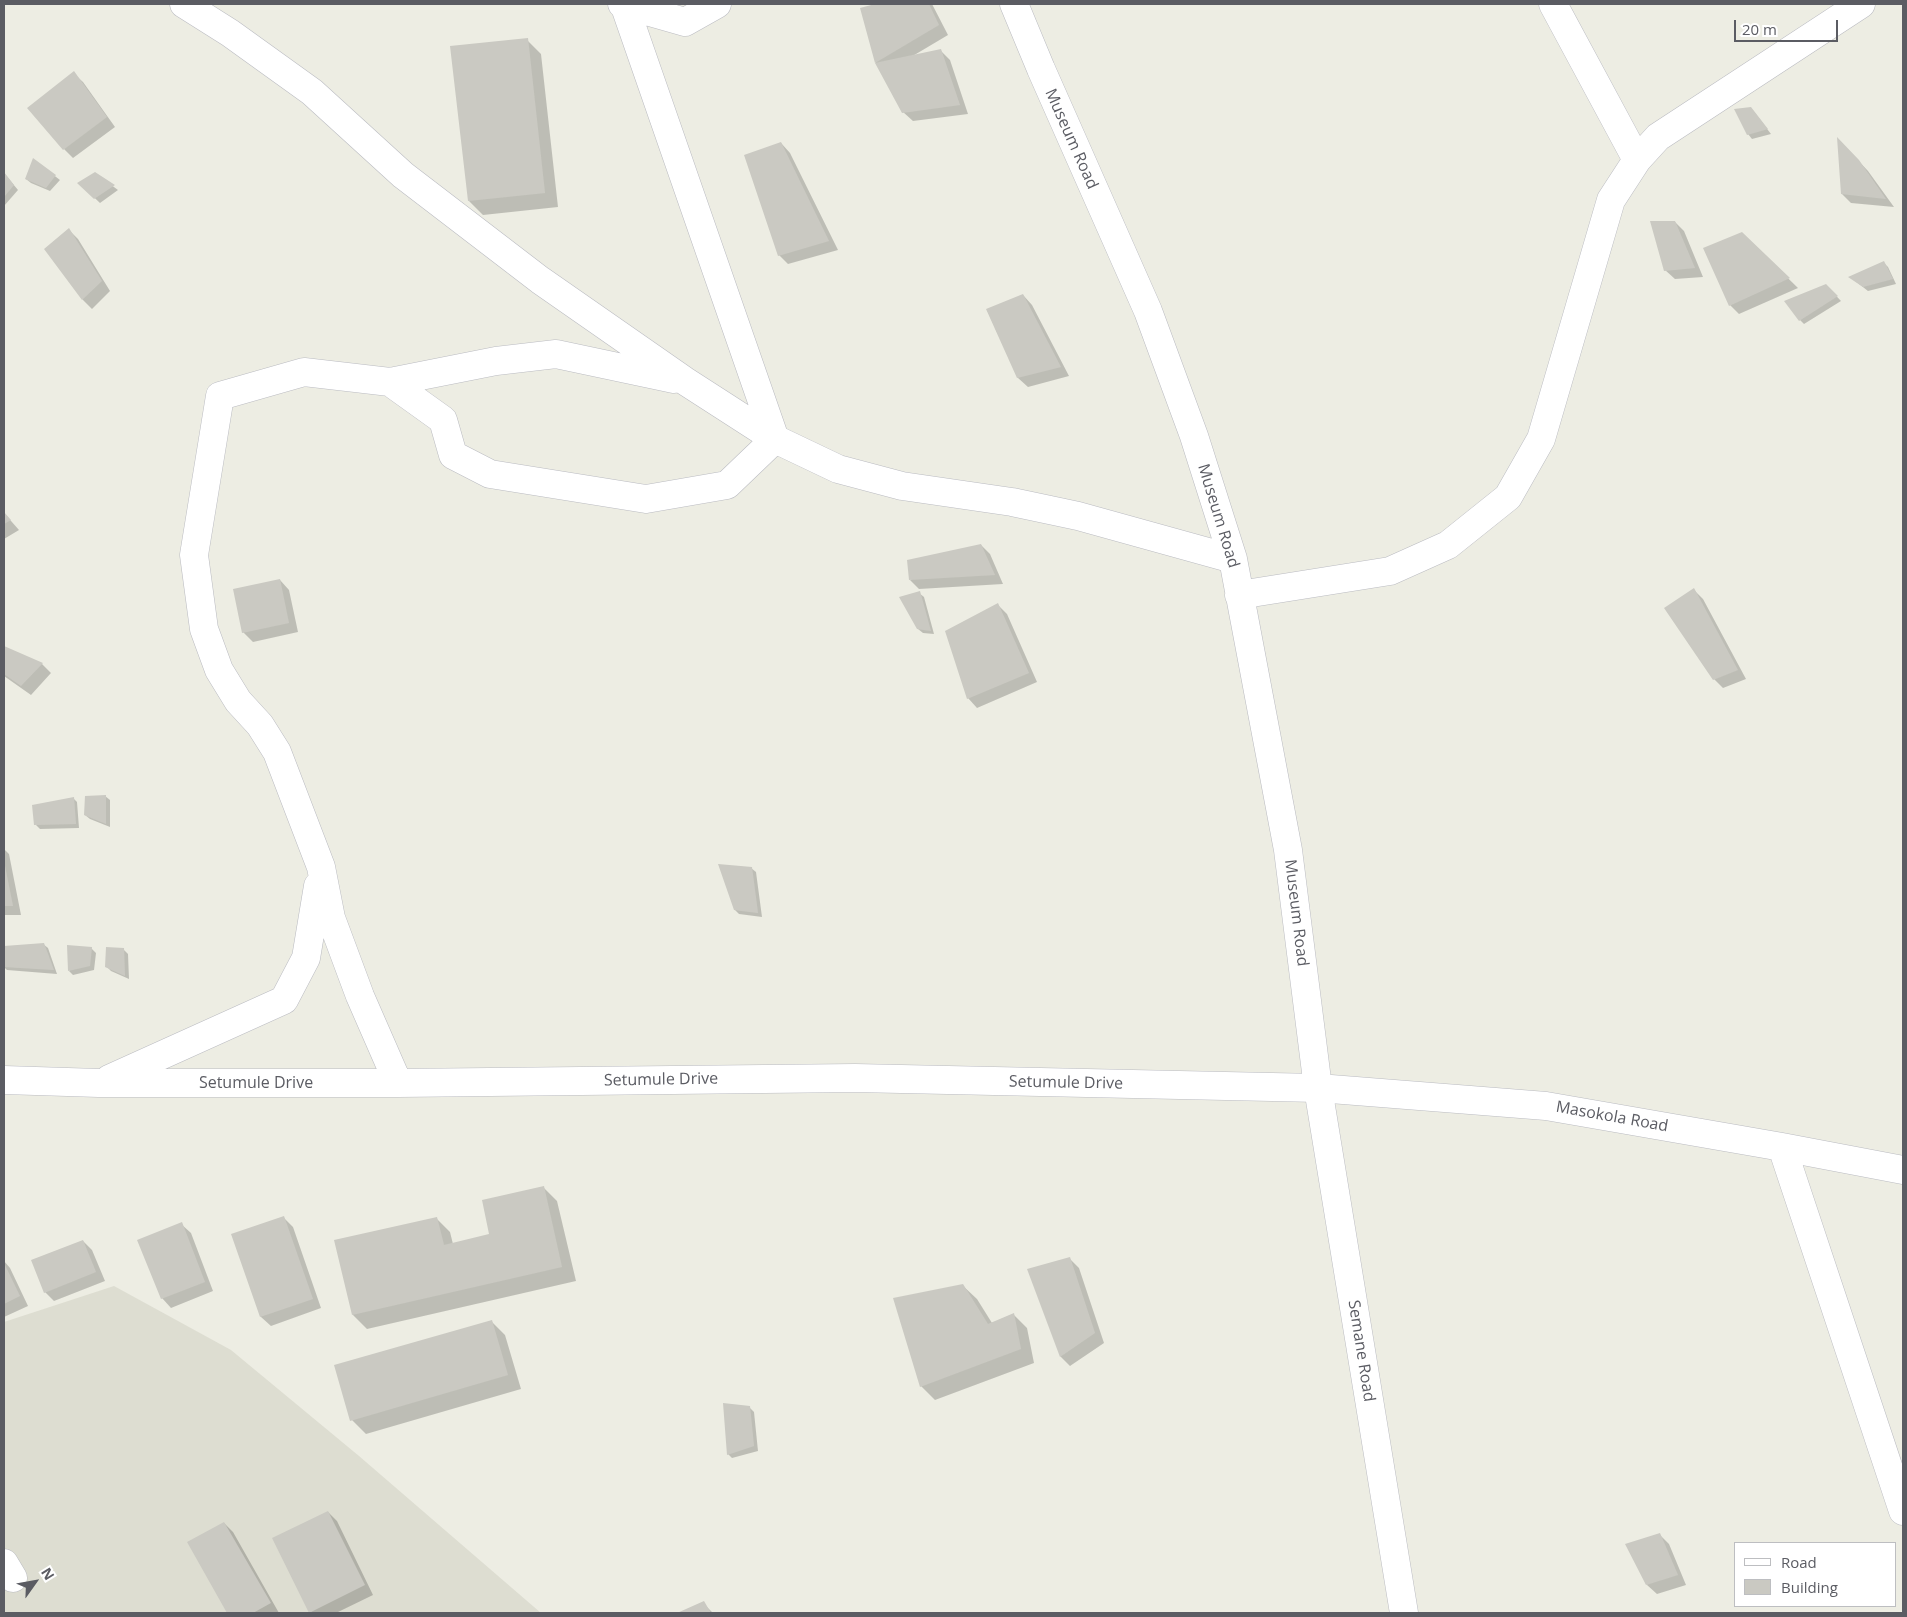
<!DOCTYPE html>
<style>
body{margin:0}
#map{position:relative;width:1907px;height:1617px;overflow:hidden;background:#edede3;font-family:"Open Sans",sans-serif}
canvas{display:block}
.frame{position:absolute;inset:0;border:5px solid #5b5c63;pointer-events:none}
.legend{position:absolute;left:1734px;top:1542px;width:162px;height:65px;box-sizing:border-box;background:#fff;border:1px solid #bdbec1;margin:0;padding:6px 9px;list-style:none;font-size:15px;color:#5b5c63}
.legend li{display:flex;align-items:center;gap:10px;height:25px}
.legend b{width:25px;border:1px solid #bdbec1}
.north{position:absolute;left:10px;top:1557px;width:50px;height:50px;-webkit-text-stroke:4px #fff;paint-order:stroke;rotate:58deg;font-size:14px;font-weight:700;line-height:20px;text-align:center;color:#5b5c63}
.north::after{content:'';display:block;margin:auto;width:18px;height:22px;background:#5b5c63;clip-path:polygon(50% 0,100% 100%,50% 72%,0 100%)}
.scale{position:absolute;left:1734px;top:20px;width:104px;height:22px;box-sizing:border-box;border:2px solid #5b5c63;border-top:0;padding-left:6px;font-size:15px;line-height:18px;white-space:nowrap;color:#5b5c63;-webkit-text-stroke:4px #fff;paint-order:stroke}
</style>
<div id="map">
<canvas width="1907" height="1617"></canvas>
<div class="frame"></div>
<ul class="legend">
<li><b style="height:6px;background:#fff"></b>Road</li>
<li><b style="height:14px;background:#cac9c2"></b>Building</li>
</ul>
<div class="north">N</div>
<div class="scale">20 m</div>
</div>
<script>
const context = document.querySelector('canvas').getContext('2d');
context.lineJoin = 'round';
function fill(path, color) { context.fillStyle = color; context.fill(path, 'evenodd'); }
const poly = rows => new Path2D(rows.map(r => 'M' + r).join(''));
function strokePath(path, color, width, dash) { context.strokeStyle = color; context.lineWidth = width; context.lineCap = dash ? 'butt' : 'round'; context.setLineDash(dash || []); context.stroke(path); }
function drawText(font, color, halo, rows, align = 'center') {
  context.font = font + ' "Open Sans",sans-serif'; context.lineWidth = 5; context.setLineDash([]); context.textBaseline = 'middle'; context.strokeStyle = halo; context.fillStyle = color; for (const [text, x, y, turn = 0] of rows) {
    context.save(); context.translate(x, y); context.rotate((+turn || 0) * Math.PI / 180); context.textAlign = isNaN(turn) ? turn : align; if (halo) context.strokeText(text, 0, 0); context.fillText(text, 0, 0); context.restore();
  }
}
fill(poly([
 [114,1286,231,1350,359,1456,541,1613,4,1613,4,1322]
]), '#ddddd1');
fill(poly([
 [880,4,932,4,948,35,911,57,941,51,950,60,968,114,913,121,903,112,876,63,861,9],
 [527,40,541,54,558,207,483,215,469,201],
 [73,73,83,82,115,127,73,158,64,149],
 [1755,113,1771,134,1752,139,1748,134],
 [1839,140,1868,171,1894,207,1851,203,1842,194],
 [781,143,790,153,838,250,788,264,779,255],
 [34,160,60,180,50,191,31,183,26,179],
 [4,173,18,190,4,206],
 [95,173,118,190,100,203,79,183],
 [1675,222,1684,231,1703,277,1675,279,1665,270],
 [69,230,78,239,110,291,92,309,83,300,46,249],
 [1742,233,1798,288,1739,314,1730,305],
 [1884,263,1888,267,1896,284,1868,291,1850,277],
 [1826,285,1841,301,1804,324,1800,320],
 [1023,295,1032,305,1069,376,1028,387,1018,378,987,310],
 [4,513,19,530,4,539],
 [981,545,990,554,1003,584,919,589,910,580],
 [280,580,289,590,298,632,253,642,243,632],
 [1694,590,1703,599,1746,679,1723,688,1714,679],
 [919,593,924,597,934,634,923,633,918,629],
 [998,605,1007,614,1037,682,977,708,968,698],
 [4,647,42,664,51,673,31,695,4,676],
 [105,796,110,800,110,827,90,819,85,815],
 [73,798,77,802,79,828,40,829,36,825],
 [4,849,9,854,21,915,4,915],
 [751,868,756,872,762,917,739,914,735,910],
 [43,944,48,948,57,974,7,970,4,967,4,947],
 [91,948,96,953,94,970,73,975,69,971],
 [124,950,128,954,129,979,111,971,107,967],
 [543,1187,557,1201,576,1281,367,1329,353,1315,336,1241,436,1218,450,1232,453,1244,491,1235],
 [284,1218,293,1227,321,1308,271,1326,261,1317,233,1235],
 [181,1224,191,1233,213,1291,171,1308,162,1298],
 [83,1241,92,1250,105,1281,54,1301,45,1292],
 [1070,1259,1079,1268,1104,1343,1070,1366,1061,1357,1028,1270],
 [4,1261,10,1268,28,1306,4,1317],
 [962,1285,977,1299,992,1323,1013,1314,1027,1328,1034,1363,935,1400,921,1386],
 [491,1321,505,1335,521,1389,366,1434,352,1420],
 [750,1408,754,1412,758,1451,732,1458,728,1454],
 [328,1512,337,1521,373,1595,336,1613,311,1613],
 [224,1523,233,1532,279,1613,229,1613,189,1543],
 [1660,1535,1669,1544,1686,1585,1657,1594,1647,1585],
 [703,1603,713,1613,680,1613]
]), '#0003');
fill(poly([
 [875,4,929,4,939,25,875,63,941,49,960,105,902,113,875,63,860,8],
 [528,38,545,193,468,201,450,46],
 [74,71,107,117,63,150,27,108],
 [1751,107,1768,129,1747,135,1734,109],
 [1837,137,1859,160,1886,199,1841,194],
 [781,142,829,241,778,256,744,155],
 [33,158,56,175,46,188,25,179],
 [4,172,14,185,4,197],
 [95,172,115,185,94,199,77,183],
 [1650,221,1675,221,1695,268,1664,271],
 [69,228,102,281,82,300,44,249],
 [1742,232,1790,278,1729,306,1703,248],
 [1884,261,1893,279,1863,287,1848,277],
 [1826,284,1838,296,1799,321,1784,301],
 [1023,294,1061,367,1017,378,986,309],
 [4,512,11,520,4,524],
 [981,544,995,575,909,580,907,560],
 [280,579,289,623,242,633,233,589],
 [1694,588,1738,670,1713,680,1664,608],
 [920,591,931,631,917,629,899,597],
 [998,603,1029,673,967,699,945,631],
 [4,646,43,663,21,686,4,674],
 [106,795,106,824,84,815,85,796],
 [74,797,76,824,34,825,32,805],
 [718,864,752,867,758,913,734,910],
 [4,866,5,866,13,906,4,906],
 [44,943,54,970,4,967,4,946],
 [67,945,92,947,90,966,68,971],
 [106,947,124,948,125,976,105,967],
 [544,1186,562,1267,352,1315,334,1240,437,1217,444,1245,489,1234,482,1200],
 [284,1216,313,1299,260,1317,231,1234],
 [182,1222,205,1282,161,1299,137,1240],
 [83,1240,96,1272,44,1293,31,1260],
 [1070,1257,1095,1333,1060,1357,1027,1269],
 [4,1263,20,1296,4,1304],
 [963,1284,988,1324,1014,1313,1021,1349,920,1387,893,1298],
 [492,1320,508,1375,350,1421,334,1365],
 [723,1403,750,1406,754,1446,727,1455],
 [328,1511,365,1585,309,1613,272,1538],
 [224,1522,271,1603,253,1613,227,1613,187,1542],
 [1660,1533,1678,1575,1646,1585,1625,1544],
 [704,1601,711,1613,677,1613]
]), '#cac9c2');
const minor = poly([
 [184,4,230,33,312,92,403,175,540,280,685,381,775,439,838,469,902,486,1012,502,1078,516,1233,559],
 [622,4,685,22,717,4],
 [1014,4,1041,69,1148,311,1194,436,1233,559,1288,850,1318,1088,1404,1613],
 [1553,4,1637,160],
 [390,382,443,420,453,455,490,474,646,499,727,485,775,439,624,4],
 [1239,595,1390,571,1448,545,1508,497,1541,439,1611,200,1637,160,1658,137,1861,4],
 [109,1079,284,1000,306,958,318,886],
 [4,1080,99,1083,398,1083,855,1078,1318,1088,1546,1106,1782,1147,1903,1170],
 [398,1083,360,996,331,918,321,867,277,752,260,725,238,701,219,670,204,629,194,555,220,396,304,372,390,382,496,361,556,354,674,379],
 [1782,1147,1903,1511],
 [4,1563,13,1578]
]);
strokePath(minor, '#babbc1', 29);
strokePath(minor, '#fff', 28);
drawText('16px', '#5b5c63', '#fff', [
 ["Museum Road",1071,139,66],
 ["Museum Road",1218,516,73],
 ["Museum Road",1296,913,83],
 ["Setumule Drive",661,1080,-1],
 ["Setumule Drive",256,1083],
 ["Setumule Drive",1066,1083,1],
 ["Masokola Road",1612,1117,10],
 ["Semane Road",1361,1351,81]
]);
</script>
